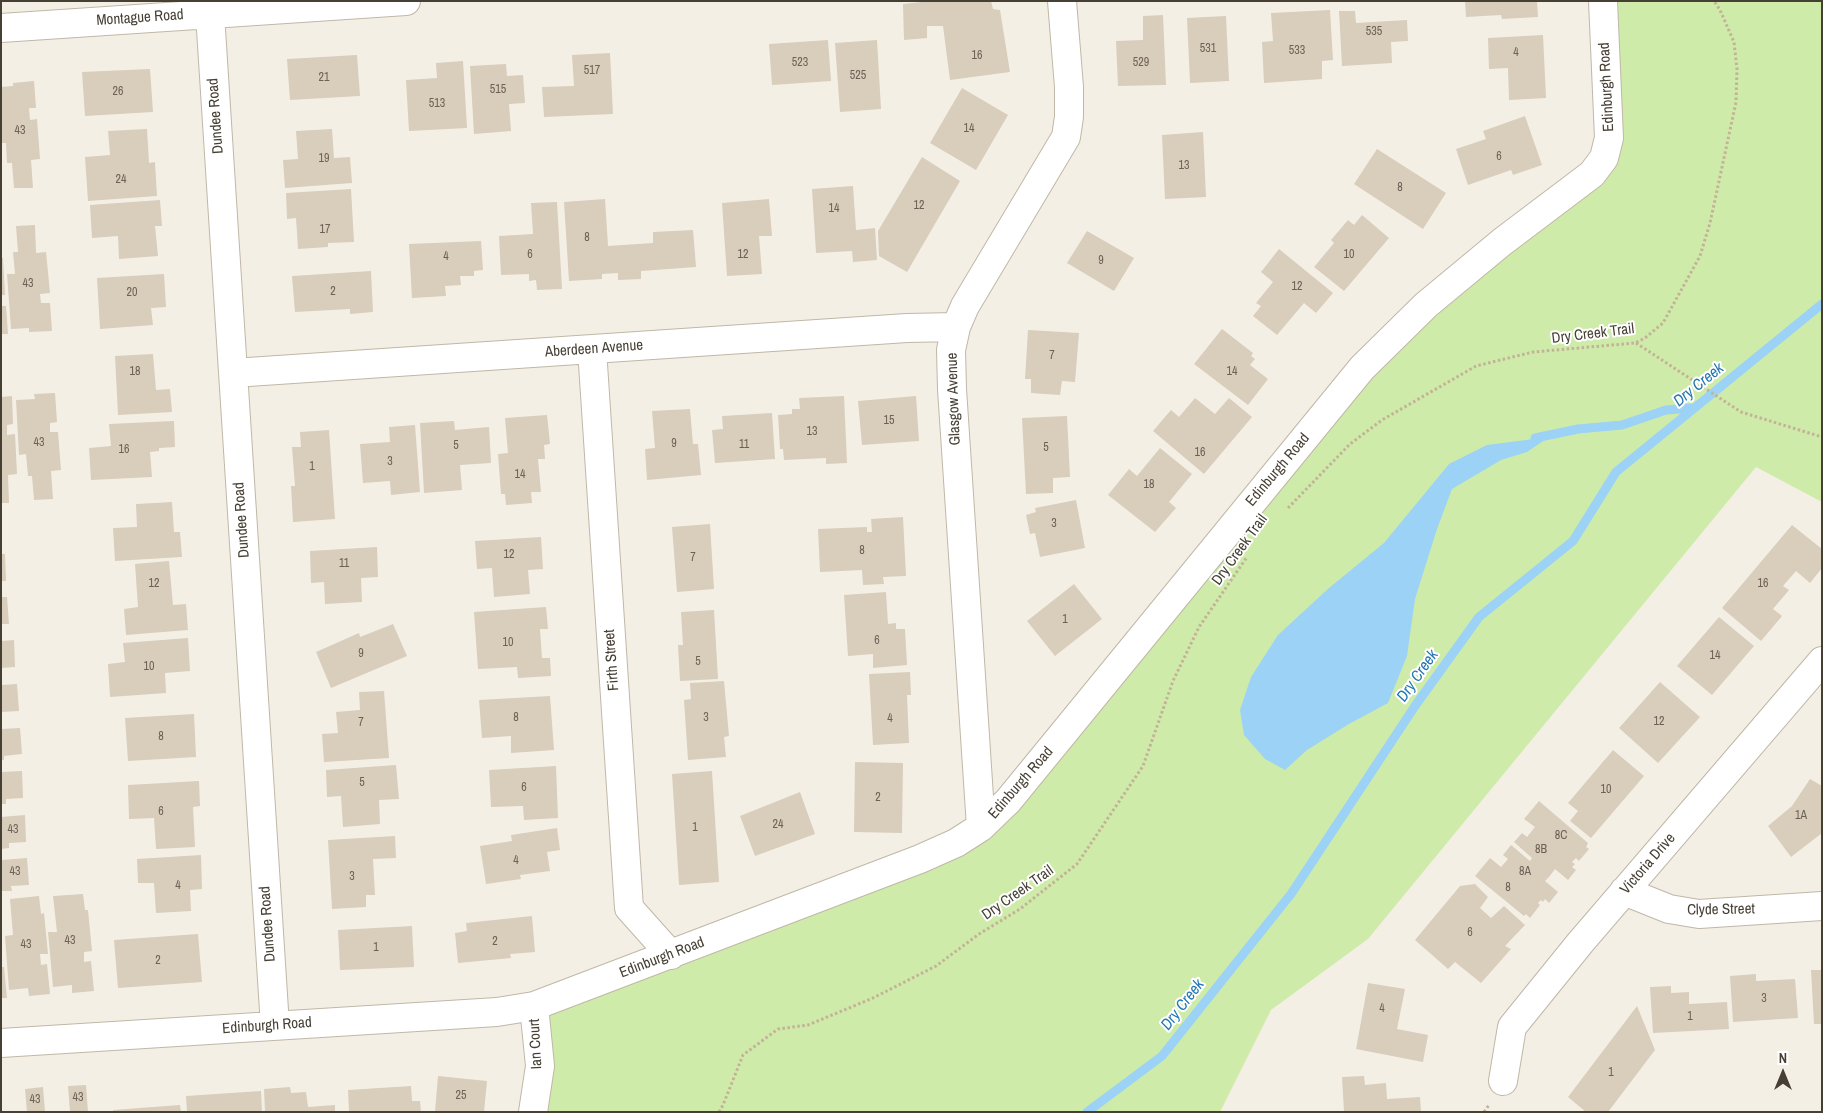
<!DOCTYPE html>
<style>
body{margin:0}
#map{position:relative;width:1823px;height:1113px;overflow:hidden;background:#f4efe5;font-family:"Archivo Narrow",sans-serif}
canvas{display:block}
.frame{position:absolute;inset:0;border:2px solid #463f34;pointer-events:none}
.north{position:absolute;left:1758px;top:1048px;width:50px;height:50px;-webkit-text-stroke:4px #fff;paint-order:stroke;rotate:0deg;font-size:14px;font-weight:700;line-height:20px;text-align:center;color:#463f34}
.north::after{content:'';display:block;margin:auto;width:18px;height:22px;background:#463f34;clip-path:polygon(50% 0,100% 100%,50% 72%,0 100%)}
</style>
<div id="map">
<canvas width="1823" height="1113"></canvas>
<div class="frame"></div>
<div class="north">N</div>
</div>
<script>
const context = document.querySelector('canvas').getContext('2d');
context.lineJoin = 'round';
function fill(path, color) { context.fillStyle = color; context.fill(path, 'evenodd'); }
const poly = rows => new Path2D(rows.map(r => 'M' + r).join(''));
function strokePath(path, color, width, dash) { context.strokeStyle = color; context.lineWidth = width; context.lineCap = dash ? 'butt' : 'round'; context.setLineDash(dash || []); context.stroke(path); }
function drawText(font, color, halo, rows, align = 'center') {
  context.font = font + ' "Archivo Narrow",sans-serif'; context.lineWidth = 4; context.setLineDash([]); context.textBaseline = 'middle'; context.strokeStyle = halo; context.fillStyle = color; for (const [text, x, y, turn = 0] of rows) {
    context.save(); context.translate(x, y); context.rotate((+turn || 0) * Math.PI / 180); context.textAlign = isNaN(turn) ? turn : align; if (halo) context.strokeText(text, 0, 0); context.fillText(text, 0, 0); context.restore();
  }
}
fill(poly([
 [1603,1,1822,1,1822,502,1756,467,1368,939,1271,1010,1220,1112,531,1112,534,1006,956,843,1299,444,1481,259,1604,158]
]), '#cfebaa');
fill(poly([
 [1549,437,1527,452,1501,460,1452,489,1437,529,1415,599,1407,656,1388,703,1349,724,1307,750,1285,770,1265,759,1244,735,1240,710,1251,677,1278,635,1329,588,1384,543,1449,464,1487,445]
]), '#9cd2f5');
strokePath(poly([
 [1535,438,1578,429,1622,425,1666,410,1693,408],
 [1087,1112,1162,1056,1291,894,1415,706,1479,617,1573,541,1616,472,1822,304]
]), '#9cd2f5', 9);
fill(poly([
 [931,1,991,1,993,9,1000,10,1010,72,950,80,943,26,927,26,927,38,904,40,903,4],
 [1465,1,1537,1,1538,17,1502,19,1501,15,1466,17],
 [1330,10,1333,60,1322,61,1322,79,1264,83,1262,42,1273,41,1271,13],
 [1339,11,1355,11,1356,23,1407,20,1408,41,1391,42,1392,63,1342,66],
 [1163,15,1166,85,1118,86,1116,41,1143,40,1143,16],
 [1226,16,1229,81,1190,83,1187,18],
 [1543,35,1546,98,1509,100,1508,68,1489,69,1488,38],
 [828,40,831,81,772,85,769,44],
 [877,40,881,109,840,112,835,43],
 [610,53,613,114,544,117,542,87,574,86,572,55],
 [357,55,360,96,290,100,287,59],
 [463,61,467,128,409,131,406,80,437,78,436,63],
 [506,64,507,76,523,75,525,103,509,104,511,131,474,134,470,66],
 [150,69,153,112,85,116,82,72],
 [34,81,36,108,29,108,30,120,37,119,40,159,31,160,33,188,14,188,12,163,7,163,6,143,1,143,1,87,13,86,13,83],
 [962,88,1008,115,976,170,930,143],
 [1525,116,1542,165,1513,175,1511,170,1468,185,1456,149,1486,139,1483,131],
 [147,129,149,163,155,162,157,196,88,201,85,157,110,155,108,131],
 [332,129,334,158,350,157,352,183,285,188,283,160,298,159,296,131],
 [1203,132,1206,197,1165,199,1162,135],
 [1377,149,1446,193,1423,229,1354,184],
 [922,157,960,181,907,272,879,256,878,231],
 [853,186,856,230,875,228,877,260,853,262,852,251,816,253,812,189],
 [351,189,354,242,328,243,328,247,298,249,296,218,287,219,286,193],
 [605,199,608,246,653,243,653,232,693,230,696,267,641,271,641,279,618,280,618,273,602,274,602,279,569,281,564,202],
 [769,199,772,236,759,236,762,274,727,276,722,203],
 [160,200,162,226,155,226,158,256,119,259,118,236,92,238,90,205],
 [557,202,562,289,537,290,536,280,529,281,529,274,501,275,499,236,533,234,531,203],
 [1362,215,1389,238,1344,291,1314,267,1334,243,1331,240,1348,220,1354,225],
 [35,225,36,253,46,252,50,293,40,294,41,303,50,303,52,331,29,332,29,328,11,329,7,274,15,274,13,252,18,252,16,226],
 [1087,231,1134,258,1114,291,1067,263],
 [481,241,483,270,474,271,474,276,460,276,461,285,445,286,446,296,412,298,409,244],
 [1279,249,1333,293,1316,313,1304,303,1277,335,1253,316,1261,306,1256,303,1273,282,1261,272],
 [1,258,3,258,5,295,1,295],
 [371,271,373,312,350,314,350,309,295,312,292,276],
 [164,274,166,307,151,308,153,325,100,329,97,278],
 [1,306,6,306,8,334,1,334],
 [1222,329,1253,353,1251,356,1255,359,1250,365,1268,379,1248,405,1194,364],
 [1028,330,1079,333,1075,382,1062,381,1060,395,1031,393,1031,379,1025,379],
 [153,354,156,390,170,389,172,412,118,415,115,356],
 [55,393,57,422,50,423,50,432,58,432,61,470,51,471,53,499,34,500,32,476,28,476,26,454,19,455,16,400,35,399,34,394],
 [12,396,13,424,7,425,7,435,15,434,17,474,8,475,9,503,1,503,1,397],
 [844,396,847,463,826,464,826,458,784,460,783,449,780,449,778,415,792,414,792,409,800,409,799,398],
 [916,396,919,441,862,445,858,401],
 [1195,398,1215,414,1229,398,1252,417,1204,474,1153,431,1171,410,1179,417],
 [690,409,693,444,698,444,701,475,647,480,645,449,655,448,652,411],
 [772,413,775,459,715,463,712,430,723,429,722,416],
 [547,415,550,444,544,445,545,459,538,459,541,492,531,492,532,503,506,505,505,494,501,494,498,454,508,453,505,418],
 [1067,416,1070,477,1053,478,1053,493,1026,494,1022,418],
 [174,421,175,447,159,448,159,451,150,452,152,477,91,480,89,448,111,446,109,424],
 [454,421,455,430,489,427,491,463,460,465,462,490,424,493,420,423],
 [415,425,420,492,391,495,390,481,363,483,360,444,390,442,389,427],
 [329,430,335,519,293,522,291,486,295,486,292,447,301,447,300,432],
 [1160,448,1192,474,1169,502,1176,508,1155,532,1108,495,1129,469,1137,476],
 [1076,500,1085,548,1040,557,1035,533,1030,534,1026,515,1036,512,1035,508],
 [172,502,174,532,180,532,182,557,115,561,113,528,137,527,136,504],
 [903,517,906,576,883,577,884,584,863,585,862,570,820,572,818,529,867,527,867,532,872,532,871,519],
 [710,524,714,589,677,592,672,527],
 [1792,525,1822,549,1822,568,1810,583,1796,571,1783,586,1789,590,1773,609,1782,616,1761,641,1722,608],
 [541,537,543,569,528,570,530,594,494,597,492,568,477,569,475,541],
 [377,547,378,577,361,578,362,602,325,604,324,582,311,583,310,551],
 [1,554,5,554,6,581,1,581],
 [169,561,173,605,186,604,188,630,126,635,124,609,138,607,135,564],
 [1074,584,1102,619,1055,656,1027,621],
 [886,592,888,624,896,623,896,629,905,629,907,665,873,668,873,654,848,656,844,595],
 [1,597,7,597,9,624,1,624],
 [546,607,548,629,540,629,542,658,550,658,551,676,518,678,517,667,478,669,474,612],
 [714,610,718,679,680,681,678,645,683,645,681,612],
 [1719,617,1754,646,1712,695,1677,666],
 [393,624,407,656,331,688,316,652,359,633,360,637],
 [188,638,190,671,165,673,166,693,110,697,108,664,125,662,123,643],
 [14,640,15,667,1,668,1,641],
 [910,672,911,695,907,695,909,743,873,745,869,674],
 [724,681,729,736,724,737,726,757,688,760,684,700,691,699,690,683],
 [1660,682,1700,717,1658,763,1619,728],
 [17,684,19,711,1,712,1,685],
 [384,691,389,758,324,762,322,734,338,733,336,712,360,710,359,692],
 [550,696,554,750,511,753,511,736,482,738,479,700],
 [194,714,196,757,128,761,125,718],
 [20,728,22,754,4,756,4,760,1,760,1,729],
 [1613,750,1644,776,1591,838,1570,821,1578,811,1568,803],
 [855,762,903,763,902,833,854,832],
 [396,765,399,799,379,800,380,824,343,827,341,796,327,797,326,770],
 [556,766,558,818,524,820,523,806,491,807,489,770],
 [22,771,23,798,6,799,6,804,1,804,1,772],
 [712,771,719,882,679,885,672,774],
 [1810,779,1822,786,1822,833,1791,857,1768,826,1792,806],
 [199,781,200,806,193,807,195,847,156,849,154,818,129,819,128,785],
 [800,792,815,834,755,856,740,816],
 [1539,801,1588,843,1586,847,1589,849,1579,861,1576,858,1572,862,1575,864,1572,867,1576,870,1568,880,1555,869,1549,877,1545,881,1558,892,1549,903,1545,899,1543,902,1541,900,1538,903,1540,905,1530,918,1526,914,1524,916,1475,876,1490,858,1501,867,1508,859,1503,855,1511,845,1530,861,1532,858,1514,842,1522,833,1527,837,1535,827,1524,819],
 [25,815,26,842,9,843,9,848,1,849,1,817],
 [557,828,560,850,547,852,550,871,520,875,521,879,486,884,480,846,512,841,511,835],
 [395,836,396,858,373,859,375,895,366,895,366,907,332,909,328,840],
 [201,855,202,889,190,890,191,911,156,913,154,883,138,883,137,859],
 [27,858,29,885,11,886,12,891,1,891,1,860],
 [1475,884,1488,897,1480,908,1491,918,1504,906,1525,925,1505,946,1511,949,1481,983,1455,962,1448,969,1415,940,1460,886],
 [83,894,85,910,88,910,92,951,84,952,84,962,91,961,94,991,72,993,72,985,53,987,48,932,57,932,53,896],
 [39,896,41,914,44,913,48,954,40,954,41,965,47,964,50,994,29,996,28,988,9,990,5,936,13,935,10,899],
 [532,916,535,952,510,954,511,958,458,963,455,933,467,931,466,923],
 [412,926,414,967,340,970,338,930],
 [198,934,202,982,118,988,114,940],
 [1,967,4,967,7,998,1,998],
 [1811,970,1822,970,1822,1024,1814,1024],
 [1756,974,1756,981,1795,979,1798,1018,1733,1022,1730,976],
 [1368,983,1405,989,1397,1029,1428,1035,1423,1062,1356,1049],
 [1671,986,1671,993,1689,992,1689,1004,1727,1002,1729,1029,1653,1033,1650,987],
 [1637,1006,1655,1050,1608,1112,1586,1112,1568,1097],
 [438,1076,487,1081,484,1112,435,1112],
 [1364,1076,1365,1085,1386,1083,1387,1099,1420,1097,1421,1112,1344,1112,1342,1077],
 [86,1085,88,1112,70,1112,68,1086],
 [411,1086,412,1101,420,1101,421,1112,349,1112,348,1090],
 [43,1087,45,1112,27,1112,25,1089],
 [290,1087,291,1093,306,1092,308,1107,335,1105,335,1112,265,1112,264,1089],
 [261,1091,262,1112,187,1112,186,1096],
 [180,1105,181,1112,113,1112,113,1110]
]), '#d9cdbc');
const minor = poly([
 [210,14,275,1026],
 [1,28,406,1],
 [592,349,629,908,671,955],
 [233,373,907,328,956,327],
 [981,827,952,389,951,350,956,327,965,306,1066,137,1069,117,1069,87,1062,1],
 [1624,891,1669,909,1699,914,1822,906],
 [1,1043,497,1012,534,1006,920,859,956,843,981,827,1008,801,1362,368,1426,305,1502,242,1592,174,1604,158,1609,138,1603,1],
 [1503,1081,1512,1027,1580,943,1822,661],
 [533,1112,540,1066,534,1006]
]);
strokePath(minor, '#c0b7a7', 30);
strokePath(poly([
 [1636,343,1741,412,1822,437],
 [1288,508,1350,444,1382,420,1476,366,1533,352,1635,343,1645,338,1663,323,1700,256,1710,223,1736,102,1737,69,1734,42,1720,10,1714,1],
 [719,1112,723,1105,743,1055,778,1029,808,1025,873,998,936,966,979,934,1020,909,1077,864,1143,766,1173,681,1199,627,1247,557],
 [1484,1112,1489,1105]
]), '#c3b297', 3, [2.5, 2.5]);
strokePath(minor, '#fff', 28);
drawText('12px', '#6b6256', null, [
 ["535",1374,32],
 ["531",1208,49],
 ["533",1297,51],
 ["4",1516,53],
 ["16",977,56],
 ["523",800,63],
 ["529",1141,63],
 ["517",592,71],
 ["525",858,76],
 ["21",324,78],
 ["515",498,90],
 ["26",118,92],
 ["513",437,104],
 ["14",969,129],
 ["43",20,131],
 ["6",1499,157],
 ["19",324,159],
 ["13",1184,166],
 ["24",121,180],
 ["8",1400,188],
 ["12",919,206],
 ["14",834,209],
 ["17",325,230],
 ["8",587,238],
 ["6",530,255],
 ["12",743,255],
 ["10",1349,255],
 ["4",446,257],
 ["9",1101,261],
 ["43",28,284],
 ["12",1297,287],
 ["2",333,292],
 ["20",132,293],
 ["7",1052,356],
 ["18",135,372],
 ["14",1232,372],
 ["15",889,421],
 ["13",812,432],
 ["43",39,443],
 ["9",674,444],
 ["11",744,445],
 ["5",456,446],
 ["5",1046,448],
 ["16",124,450],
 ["16",1200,453],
 ["3",390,462],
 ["1",312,467],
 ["14",520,475],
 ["18",1149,485],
 ["3",1054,524],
 ["8",862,551],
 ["12",509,555],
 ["7",693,558],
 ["11",344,564],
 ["12",154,584],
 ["16",1763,584],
 ["1",1065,620],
 ["6",877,641],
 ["10",508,643],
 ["9",361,654],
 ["14",1715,656],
 ["5",698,662],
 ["10",149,667],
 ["8",516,718],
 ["3",706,718],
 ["4",890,719],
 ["12",1659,722],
 ["7",361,723],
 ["8",161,737],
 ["5",362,783],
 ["6",524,788],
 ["10",1606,790],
 ["2",878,798],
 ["6",161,812],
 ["1A",1801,816],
 ["24",778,825],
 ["1",695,828],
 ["43",13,830],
 ["8C",1561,836],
 ["8B",1541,850],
 ["4",516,861],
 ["43",15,872],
 ["8A",1525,872],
 ["3",352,877],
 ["4",178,886],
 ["8",1508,888],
 ["6",1470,933],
 ["43",70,941],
 ["2",495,942],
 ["43",26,945],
 ["1",376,948],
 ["2",158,961],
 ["3",1764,999],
 ["4",1382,1009],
 ["1",1690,1017],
 ["1",1611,1073],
 ["25",461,1096],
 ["43",78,1098],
 ["43",35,1100]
]);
drawText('15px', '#463f34', '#fff', [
 ["Montague Road",140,18,-4],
 ["Edinburgh Road",1607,87,-93],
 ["Dundee Road",216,116,-94],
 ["Dry Creek Trail",1593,334,-7],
 ["Aberdeen Avenue",594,349,-4],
 ["Glasgow Avenue",954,399,-92],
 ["Edinburgh Road",1278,470,-50],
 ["Dundee Road",242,520,-94],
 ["Dry Creek Trail",1240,550,-54],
 ["Firth Street",612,660,-94],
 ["Edinburgh Road",1021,783,-49],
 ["Victoria Drive",1648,864,-49],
 ["Dry Creek Trail",1018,893,-35],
 ["Clyde Street",1721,910,-1],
 ["Dundee Road",268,924,-94],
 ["Edinburgh Road",662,958,-21],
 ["Edinburgh Road",267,1026,-4],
 ["Ian Court",536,1044,-93]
]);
drawText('italic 16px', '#2478b2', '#fff', [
 ["Dry Creek",1699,385,-39],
 ["Dry Creek",1418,676,-55],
 ["Dry Creek",1183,1005,-52]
]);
</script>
